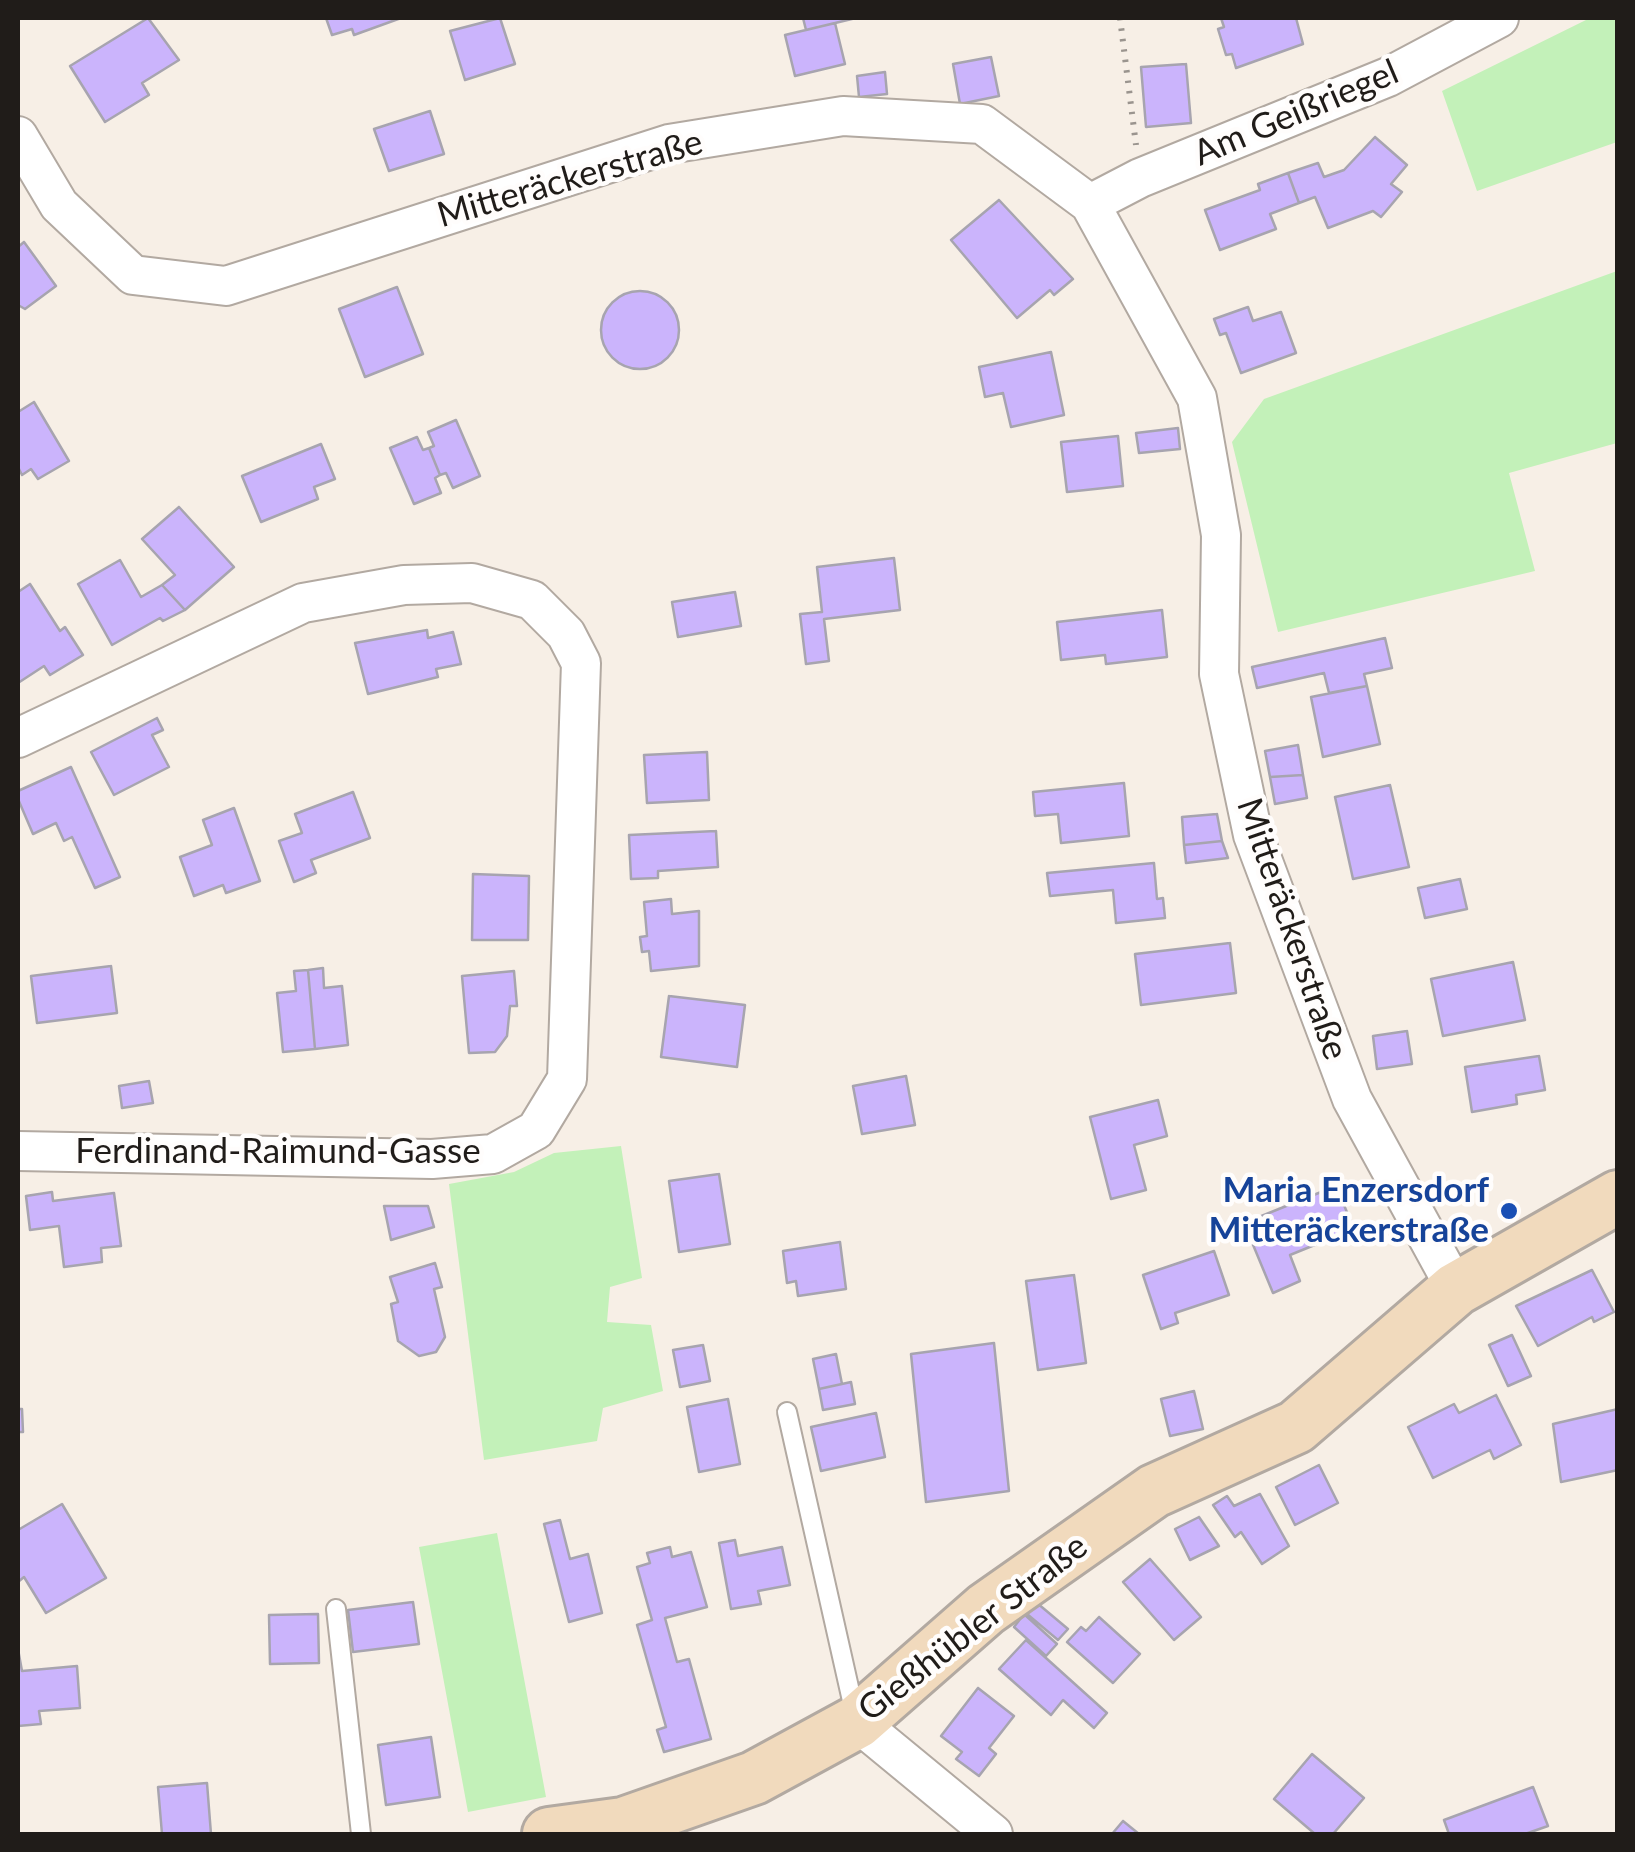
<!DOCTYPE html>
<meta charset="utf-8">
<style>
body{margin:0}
#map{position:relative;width:1635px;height:1852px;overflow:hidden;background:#f7efe6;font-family:Lato,sans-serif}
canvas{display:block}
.frame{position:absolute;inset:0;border:20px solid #201c19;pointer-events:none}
</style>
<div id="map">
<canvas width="1635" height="1852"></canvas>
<div class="frame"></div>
</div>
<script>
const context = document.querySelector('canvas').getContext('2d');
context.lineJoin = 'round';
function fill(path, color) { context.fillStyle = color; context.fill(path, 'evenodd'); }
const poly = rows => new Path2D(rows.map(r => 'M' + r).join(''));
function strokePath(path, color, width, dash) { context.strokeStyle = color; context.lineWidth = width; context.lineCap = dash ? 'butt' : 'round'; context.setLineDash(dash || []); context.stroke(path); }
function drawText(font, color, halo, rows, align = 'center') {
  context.font = font + ' Lato,sans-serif'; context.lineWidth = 9; context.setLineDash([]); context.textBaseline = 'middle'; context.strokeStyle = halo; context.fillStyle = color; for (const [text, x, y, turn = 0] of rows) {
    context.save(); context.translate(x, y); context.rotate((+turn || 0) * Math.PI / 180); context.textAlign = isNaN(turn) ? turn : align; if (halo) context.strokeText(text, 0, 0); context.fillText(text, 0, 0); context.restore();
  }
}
fill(poly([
 [1590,18,1617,18,1617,142,1477,191,1442,91],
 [1617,271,1617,443,1509,473,1535,571,1278,632,1232,442,1264,399],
 [621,1146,642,1278,610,1287,607,1322,651,1325,663,1391,603,1408,597,1441,484,1460,449,1184,514,1172,554,1153],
 [497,1533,546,1797,468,1812,419,1547]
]), '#c3f1b9');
const building = poly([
 [148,18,179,60,142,83,149,95,105,122,70,66,148,18],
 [326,18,401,18,354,35,352,29,332,35,326,18],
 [500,18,515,64,465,80,450,31,500,18],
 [803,18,856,18,806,30,803,18],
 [1221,18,1296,18,1303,44,1236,68,1232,54,1226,55,1218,29,1224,27,1221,18],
 [835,23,845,64,795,76,785,35,835,23],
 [991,57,999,96,960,104,953,64,991,57],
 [1186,64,1191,123,1146,127,1141,67,1186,64],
 [885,72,887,94,859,97,857,76,885,72],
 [430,111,444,154,389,171,374,129,430,111],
 [1375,137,1407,165,1391,184,1402,192,1381,217,1373,211,1328,228,1315,197,1299,203,1288,173,1318,163,1324,177,1344,170,1375,137],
 [1288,173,1299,203,1270,214,1276,229,1220,250,1205,210,1260,190,1258,184,1288,173],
 [999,200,1073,279,1054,295,1050,290,1017,318,951,240,999,200],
 [24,242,56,286,25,309,18,305,18,247,24,242],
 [397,287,423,354,365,377,339,309,397,287],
 '601 330a39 39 0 1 1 78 0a39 39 0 1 1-78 0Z',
 [1248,307,1253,321,1281,312,1296,353,1241,373,1226,333,1220,335,1214,319,1248,307],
 [1051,352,1064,415,1011,427,1003,393,985,397,979,367,1051,352],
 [34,402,69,461,38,479,31,469,22,475,18,467,18,412,34,402],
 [456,420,480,476,453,488,446,473,440,475,429,448,434,446,428,432,456,420],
 [1178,428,1180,449,1139,453,1136,433,1178,428],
 [1118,436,1123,486,1067,492,1061,442,1118,436],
 [417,437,423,450,429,448,440,475,435,478,441,493,414,504,390,448,417,437],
 [321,444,335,479,314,487,318,499,261,522,242,476,321,444],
 [179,507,234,567,185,610,162,585,175,575,142,539,179,507],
 [894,558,900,610,824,619,829,661,806,664,800,614,822,612,817,567,894,558],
 [120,560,141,597,162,585,185,610,163,621,160,618,112,645,78,584,120,560],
 [30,584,60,631,65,627,83,655,50,675,44,666,18,683,18,592,30,584],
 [735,592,741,626,678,637,672,602,735,592],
 [1162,610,1167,657,1106,664,1105,655,1061,660,1057,622,1162,610],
 [427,630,428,638,453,632,461,664,436,669,438,677,368,694,355,643,427,630],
 [1385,638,1392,668,1364,674,1367,686,1329,693,1324,673,1257,688,1252,667,1385,638],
 [1367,686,1380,744,1323,757,1311,697,1367,686],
 [157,718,163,730,152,735,169,767,114,795,91,752,157,718],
 [1298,745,1303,775,1270,777,1265,751,1298,745],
 [707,752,709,800,647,803,644,755,707,752],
 [71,767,120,877,95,888,72,837,64,841,56,823,33,834,18,799,18,791,71,767],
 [1303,775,1307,798,1275,804,1270,777,1303,775],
 [1124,783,1129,836,1061,843,1058,814,1035,816,1033,792,1124,783],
 [1390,785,1409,867,1353,879,1335,797,1390,785],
 [353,792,370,838,311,860,316,873,294,882,279,841,302,833,295,814,353,792],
 [234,808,260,881,226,893,223,885,194,896,180,857,212,845,203,820,234,808],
 [1217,814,1222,841,1184,845,1182,817,1217,814],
 [716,831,718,867,658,871,658,878,631,879,629,835,716,831],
 [1222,841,1228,858,1186,863,1184,845,1222,841],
 [1154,863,1157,899,1163,898,1165,918,1116,923,1113,890,1050,896,1047,873,1154,863],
 [473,874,529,876,528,940,472,940,473,874],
 [1460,879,1467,909,1425,918,1418,888,1460,879],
 [671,899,672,914,699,911,699,966,651,971,649,951,642,952,640,937,647,936,644,902,671,899],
 [1230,943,1236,993,1141,1005,1135,954,1230,943],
 [1513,962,1525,1020,1443,1036,1431,979,1513,962],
 [111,966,117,1013,37,1023,31,976,111,966],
 [323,968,324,988,342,986,348,1045,315,1049,308,970,323,968],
 [308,970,315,1049,283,1052,277,993,296,991,294,971,308,970],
 [514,971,517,1006,510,1006,507,1036,495,1052,469,1053,462,976,514,971],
 [669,996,745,1005,737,1067,661,1057,669,996],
 [1407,1031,1412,1064,1377,1069,1373,1036,1407,1031],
 [1539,1056,1545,1090,1516,1095,1517,1104,1472,1112,1465,1067,1539,1056],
 [906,1076,915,1125,862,1134,853,1086,906,1076],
 [149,1081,153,1103,122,1108,119,1086,149,1081],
 [1158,1100,1167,1136,1134,1145,1146,1190,1111,1199,1090,1117,1158,1100],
 [719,1174,730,1244,679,1252,669,1181,719,1174],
 [1336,1186,1354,1229,1290,1255,1300,1281,1273,1293,1244,1223,1336,1186],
 [52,1192,53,1201,114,1193,121,1246,101,1248,102,1262,64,1267,59,1226,30,1230,26,1196,52,1192],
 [384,1206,428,1206,434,1227,391,1240,384,1206],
 [840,1242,846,1289,798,1296,796,1281,787,1283,783,1251,840,1242],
 [1214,1251,1229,1295,1175,1313,1178,1323,1161,1329,1143,1275,1214,1251],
 [435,1263,442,1287,434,1289,445,1337,436,1352,419,1356,398,1341,391,1304,398,1302,390,1277,435,1263],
 [1592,1270,1614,1312,1594,1322,1592,1317,1538,1346,1516,1306,1592,1270],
 [1074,1275,1086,1363,1038,1370,1026,1281,1074,1275],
 [1512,1335,1531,1376,1508,1386,1489,1345,1512,1335],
 [994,1343,1009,1491,926,1502,911,1354,994,1343],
 [703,1345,710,1381,680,1387,673,1350,703,1345],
 [836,1354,842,1384,819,1389,813,1359,836,1354],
 [851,1382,855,1404,823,1410,819,1389,851,1382],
 [1194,1391,1203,1429,1170,1436,1161,1399,1194,1391],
 [1496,1395,1521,1445,1494,1459,1490,1450,1433,1478,1408,1427,1454,1404,1459,1413,1496,1395],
 [728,1399,740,1464,699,1472,687,1407,728,1399],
 [18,1409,22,1409,23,1432,18,1432,18,1409],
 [1618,1409,1618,1470,1561,1482,1553,1424,1618,1409],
 [876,1413,885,1457,821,1471,811,1427,876,1413],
 [1319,1465,1338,1503,1295,1525,1276,1487,1319,1465],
 [1260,1494,1289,1546,1262,1564,1241,1532,1235,1537,1213,1505,1227,1496,1234,1506,1260,1494],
 [62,1504,106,1578,46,1613,24,1577,18,1582,18,1530,62,1504],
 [1199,1517,1219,1546,1190,1560,1175,1529,1199,1517],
 [560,1520,570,1559,588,1554,602,1613,569,1622,544,1524,560,1520],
 [735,1540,738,1556,782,1547,790,1585,758,1591,761,1604,731,1609,719,1543,735,1540],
 [670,1547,672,1557,691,1552,707,1607,665,1618,677,1662,689,1659,711,1739,664,1752,657,1730,666,1727,637,1625,652,1620,637,1567,650,1563,647,1553,670,1547],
 [1150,1559,1201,1617,1174,1640,1123,1582,1150,1559],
 [413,1602,419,1644,353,1652,348,1610,413,1602],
 [1037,1603,1068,1629,1058,1640,1027,1614,1037,1603],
 [318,1614,319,1663,270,1664,269,1615,318,1614],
 [1024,1614,1057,1644,1046,1656,1014,1627,1024,1614],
 [1099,1617,1140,1654,1113,1683,1067,1642,1081,1627,1086,1631,1099,1617],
 [1026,1640,1107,1713,1094,1728,1063,1700,1051,1715,999,1669,1026,1640],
 [18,1649,22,1671,77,1666,80,1708,39,1711,41,1724,18,1726,18,1649],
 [978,1688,1014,1716,989,1748,996,1754,979,1776,956,1759,962,1752,941,1736,978,1688],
 [431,1737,440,1797,386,1805,378,1745,431,1737],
 [1312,1754,1364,1798,1333,1834,1315,1834,1274,1799,1312,1754],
 [207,1783,211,1834,162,1834,158,1787,207,1783],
 [1533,1787,1548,1826,1525,1834,1449,1834,1444,1820,1533,1787],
 [1123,1821,1139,1834,1112,1834,1123,1821]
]);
fill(building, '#cbb4fc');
strokePath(building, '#a7a4af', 2.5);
const lane = poly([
 [787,1412,855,1714],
 [336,1609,361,1834]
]);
const street = poly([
 [18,136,59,205,133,275,226,286,669,144,843,116,982,124,1090,204,1197,398,1221,535,1219,674,1253,835,1352,1099,1456,1289],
 [1090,204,1140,178,1388,77,1499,18],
 [18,738,303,603,404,585,472,583,532,600,566,634,581,663,567,1079,536,1130,493,1154,432,1159,18,1151],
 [857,1722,993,1834]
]);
const secondary = poly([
 [549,1834,623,1824,754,1778,857,1722,986,1609,1154,1491,1296,1427,1456,1289,1618,1197]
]);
strokePath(lane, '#b2a9a1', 22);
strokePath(street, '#b2a9a1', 42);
strokePath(secondary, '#b2a9a1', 58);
strokePath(poly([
 [1120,18,1136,145]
]), '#9a948e', 6, [2.5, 8]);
strokePath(lane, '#fff', 18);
strokePath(street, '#fff', 38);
strokePath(secondary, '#f1dabd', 52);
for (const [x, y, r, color] of [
 [1509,1211,10,"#1a4fb4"]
]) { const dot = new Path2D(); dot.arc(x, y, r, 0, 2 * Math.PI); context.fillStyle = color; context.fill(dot); strokePath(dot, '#fffdfc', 4); }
drawText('35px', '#201c19', '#fffdfc', [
 ["Am Geißriegel",1296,113,-23],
 ["Mitteräckerstraße",570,179,-16],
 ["Mitteräckerstraße",1292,929,71],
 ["Ferdinand-Raimund-Gasse",278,1152],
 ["Gießhübler Straße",973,1628,-38]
]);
drawText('bold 35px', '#164399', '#fffdfc', [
 ["Maria Enzersdorf",1489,1191],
 ["Mitteräckerstraße",1489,1231]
], 'right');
</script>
